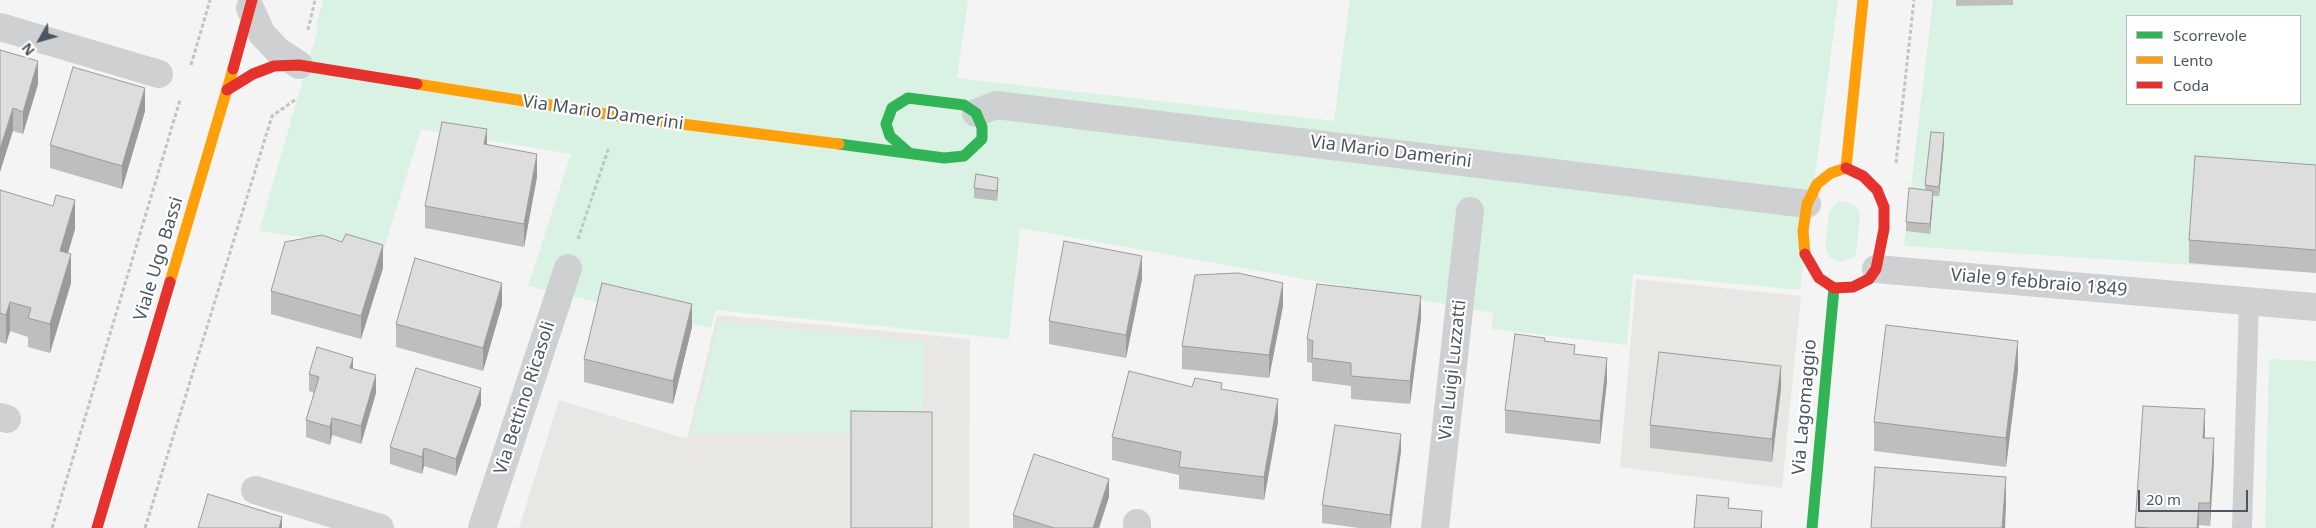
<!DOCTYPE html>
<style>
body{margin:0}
#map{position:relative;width:2316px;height:528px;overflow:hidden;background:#f4f4f4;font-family:"Noto Sans",sans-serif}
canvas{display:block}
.legend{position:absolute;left:2126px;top:15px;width:175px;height:90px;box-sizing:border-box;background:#fff;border:1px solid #b7bbc0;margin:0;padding:6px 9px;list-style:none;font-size:15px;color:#4a5661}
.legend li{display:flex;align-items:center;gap:10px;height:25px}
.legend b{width:25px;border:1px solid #b7bbc0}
.north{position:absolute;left:15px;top:15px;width:50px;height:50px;-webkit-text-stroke:4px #fff;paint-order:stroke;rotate:232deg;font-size:14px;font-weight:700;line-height:20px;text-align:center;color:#4a5661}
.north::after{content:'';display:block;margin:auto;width:18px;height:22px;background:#4a5661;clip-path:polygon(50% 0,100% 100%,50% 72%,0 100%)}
.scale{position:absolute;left:2138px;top:490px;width:110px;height:22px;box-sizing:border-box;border:2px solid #4a5661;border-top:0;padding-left:6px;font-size:15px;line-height:18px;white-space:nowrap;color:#4a5661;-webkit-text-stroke:4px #fff;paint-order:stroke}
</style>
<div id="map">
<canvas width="2316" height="528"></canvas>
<ul class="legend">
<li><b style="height:6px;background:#30b455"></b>Scorrevole</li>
<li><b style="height:6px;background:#ff9f0a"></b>Lento</li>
<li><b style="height:6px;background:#e5322d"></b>Coda</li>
</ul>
<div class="north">N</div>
<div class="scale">20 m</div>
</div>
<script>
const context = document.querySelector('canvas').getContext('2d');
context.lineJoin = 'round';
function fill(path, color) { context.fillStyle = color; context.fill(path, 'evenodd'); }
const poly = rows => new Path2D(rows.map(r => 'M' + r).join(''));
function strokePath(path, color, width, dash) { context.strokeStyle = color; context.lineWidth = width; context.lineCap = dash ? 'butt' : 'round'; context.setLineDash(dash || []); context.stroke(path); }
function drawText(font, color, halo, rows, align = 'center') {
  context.font = font + ' "Noto Sans",sans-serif'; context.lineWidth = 4.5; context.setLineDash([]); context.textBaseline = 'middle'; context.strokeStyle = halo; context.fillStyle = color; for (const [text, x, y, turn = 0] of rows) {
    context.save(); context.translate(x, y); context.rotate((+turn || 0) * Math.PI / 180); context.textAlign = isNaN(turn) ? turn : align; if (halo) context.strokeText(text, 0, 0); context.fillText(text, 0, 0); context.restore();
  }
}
fill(poly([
 [1636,279,1801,296,1782,488,1620,467],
 [717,315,970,339,969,528,519,528,559,400,687,439]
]), '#e8e7e3');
fill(poly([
 [323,0,968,0,957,78,1334,121,1350,0,1838,0,1800,290,1633,274,1627,345,1492,329,1493,313,1020,228,1009,339,716,310,711,328,528,286,571,154,421,129,384,249,259,231,318,28,316,27],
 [1933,0,2316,0,2316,273,1904,246],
 [2127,16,2300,16,2300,104,2127,104],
 [1845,201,1857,207,1860,215,1856,254,1852,258,1840,262,1829,257,1825,246,1829,212,1838,202],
 [719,322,924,342,923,431,691,435],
 [2269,359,2316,361,2316,528,2265,528]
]), '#d9f2e3');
strokePath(poly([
 [308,30,315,0],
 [191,65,210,0],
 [1896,163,1914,0],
 [578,239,609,147],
 [52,528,180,100],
 [145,528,272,116,295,100]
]), '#bcc7c4', 3, [4, 2.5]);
strokePath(poly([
 [2242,528,2249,301]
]), '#ced0d2', 20);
strokePath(poly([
 [250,8,262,34,278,51,299,65],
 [0,27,159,74],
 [976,113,996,105,1807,204],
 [1876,269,2316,307],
 [0,417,7,419],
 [255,490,380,528],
 [482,528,568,268],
 [1137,528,1137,523],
 [1435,528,1470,211]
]), '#ced0d2', 28);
strokePath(poly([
 [839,144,944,158,964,156,982,139,982,127,976,113,964,105,908,98,892,108,886,124,890,136,908,152],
 [1812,528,1834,288]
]), '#30b455', 11);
strokePath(poly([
 [417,84,619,116,839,144],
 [1846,168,1863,0],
 [1805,254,1803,231,1807,204,1817,184,1831,173,1846,168],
 [170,282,233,69]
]), '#ff9f0a', 11);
strokePath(poly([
 [233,69,252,0],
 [227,90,253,74,274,66,299,65,417,84],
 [1805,254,1819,278,1834,288,1853,287,1869,279,1876,269,1884,229,1884,207,1877,190,1863,176,1846,168],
 [97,528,170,282]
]), '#e5322d', 11);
fill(poly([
 [1956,0,2013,0,2013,5,1956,6],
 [0,50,38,84,23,134,13,131],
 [145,111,122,189,50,168,50,145],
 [1944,143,1939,196,1933,196,1930,234,1906,231,1906,222,1925,190,1925,185],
 [487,145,537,177,524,247,425,228,425,206],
 [2316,165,2316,273,2189,263,2189,240],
 [998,187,997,201,974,198,974,188],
 [0,190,75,229,68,253,71,283,50,353,28,347,28,337,10,331,6,344,0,342],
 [383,268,361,339,271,314,271,291],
 [1142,279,1126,358,1049,344,1049,321],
 [502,305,483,371,396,347,396,324],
 [1283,306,1269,378,1182,369,1182,346],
 [1421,319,1410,404,1351,399,1351,386,1312,381,1312,363,1307,362,1307,339],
 [692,327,673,404,584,382,584,359],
 [1545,341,1575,354,1607,381,1600,444,1505,433,1505,410],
 [353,369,376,393,361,444,332,435,330,445,306,437,306,420,314,393,309,391,309,374],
 [2018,370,2006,467,1874,451,1874,422],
 [1192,387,1222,389,1278,422,1264,500,1179,489,1179,475,1112,460,1112,437],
 [1781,389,1772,462,1650,448,1650,425],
 [481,405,456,476,424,466,422,474,390,464,390,447],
 [2143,406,2205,432,2205,438,2214,461,2210,526,2199,525,2199,528,2135,528],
 [1401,451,1391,528,1359,528,1322,523,1322,505],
 [1109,497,1099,528,1013,528,1013,515]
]), '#bebebf');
fill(poly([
 [38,61,38,84,23,134,23,112],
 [145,88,145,111,122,189,122,166],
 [13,108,13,131,0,172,0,149],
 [487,129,487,152,484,144],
 [1944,133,1944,143,1939,196,1939,187],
 [537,154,537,177,524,247,524,224],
 [998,178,998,187,997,201,997,191],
 [1933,191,1933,200,1930,234,1930,224],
 [75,200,75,229,60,280,60,251],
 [383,245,383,268,361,339,361,316],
 [71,254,71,283,50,353,50,324],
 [1142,256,1142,279,1126,358,1126,335],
 [502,283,502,305,483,371,483,348],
 [1283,283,1283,306,1269,378,1269,355],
 [1421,296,1421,319,1410,404,1410,381],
 [10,302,10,331,6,344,6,315],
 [692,304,692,327,673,404,673,381],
 [2018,341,2018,370,2006,467,2006,438],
 [353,358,353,376,350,368],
 [1607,358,1607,381,1600,444,1600,421],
 [1781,366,1781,389,1772,462,1772,439],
 [376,375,376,393,361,444,361,426],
 [481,388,481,405,456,476,456,459],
 [1278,399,1278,422,1264,500,1264,477],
 [2205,409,2205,432,2203,460,2203,438],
 [332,418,332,435,330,445,330,427],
 [1401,434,1401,451,1390,528,1390,515],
 [2214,438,2214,461,2210,526,2210,503],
 [424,448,424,466,422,474,422,457],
 [2006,477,2006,506,2005,528,2002,528],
 [1109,479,1109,497,1099,528,1093,528],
 [2199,503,2199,528,2197,528],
 [1762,511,1762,528,1761,528],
 [282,517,282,528,279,528]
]), '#9b9b9b');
const building = poly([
 [0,50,38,61,23,112,13,108,0,149,0,50],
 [73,67,145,88,122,166,50,145,73,67],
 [442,122,487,129,484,144,537,154,524,224,425,206,442,122],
 [1931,132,1944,133,1939,187,1925,185,1931,132],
 [2195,156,2316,165,2316,250,2189,240,2195,156],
 [976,174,998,178,997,191,974,188,976,174],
 [1909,188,1933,191,1930,224,1906,222,1909,188],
 [0,190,53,206,56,195,75,200,60,251,71,254,50,324,28,318,31,308,10,302,6,315,0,313,0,190],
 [346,234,383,245,361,316,271,291,285,242,322,235,342,242,346,234],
 [1064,241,1142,256,1126,335,1049,321,1064,241],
 [415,258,502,283,483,348,396,324,415,258],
 [1238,273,1283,283,1269,355,1182,346,1195,275,1238,273],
 [602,283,692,304,673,381,584,359,602,283],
 [1317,284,1421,296,1410,381,1351,376,1351,363,1312,358,1313,341,1307,339,1317,284],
 [1886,325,2018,341,2006,438,1874,422,1886,325],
 [1515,334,1545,338,1544,341,1575,345,1574,354,1607,358,1600,421,1505,410,1515,334],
 [317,347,353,358,350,368,376,375,361,426,332,418,330,427,306,420,319,377,309,374,317,347],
 [1659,352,1781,366,1772,439,1650,425,1659,352],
 [416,368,481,388,456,459,424,448,422,457,390,447,416,368],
 [1129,371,1192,387,1195,378,1222,383,1221,389,1278,399,1264,477,1179,467,1181,452,1112,437,1129,371],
 [2143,406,2205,409,2203,438,2214,438,2210,503,2199,503,2197,528,2150,528,2135,527,2143,406],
 [851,411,932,412,932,528,851,528,851,411],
 [1335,425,1401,434,1390,515,1322,505,1335,425],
 [1034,454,1109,479,1093,528,1054,528,1013,515,1034,454],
 [1875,467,2006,477,2002,528,1871,528,1875,467],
 [208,494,282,517,279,528,198,528,208,494],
 [1697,495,1729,498,1728,508,1762,511,1761,528,1694,528,1697,495]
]);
fill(building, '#ddddde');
strokePath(building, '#9b9b9b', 1);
drawText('18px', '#4a5661', '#fff', [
 ["Via Mario Damerini",603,113,8],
 ["Via Mario Damerini",1391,152,7],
 ["Viale Ugo Bassi",159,259,-73],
 ["Viale 9 febbraio 1849",2039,283,5],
 ["Via Luigi Luzzatti",1453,370,-84],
 ["Via Bettino Ricasoli",525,398,-72],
 ["Via Lagomaggio",1805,407,-85]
]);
</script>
